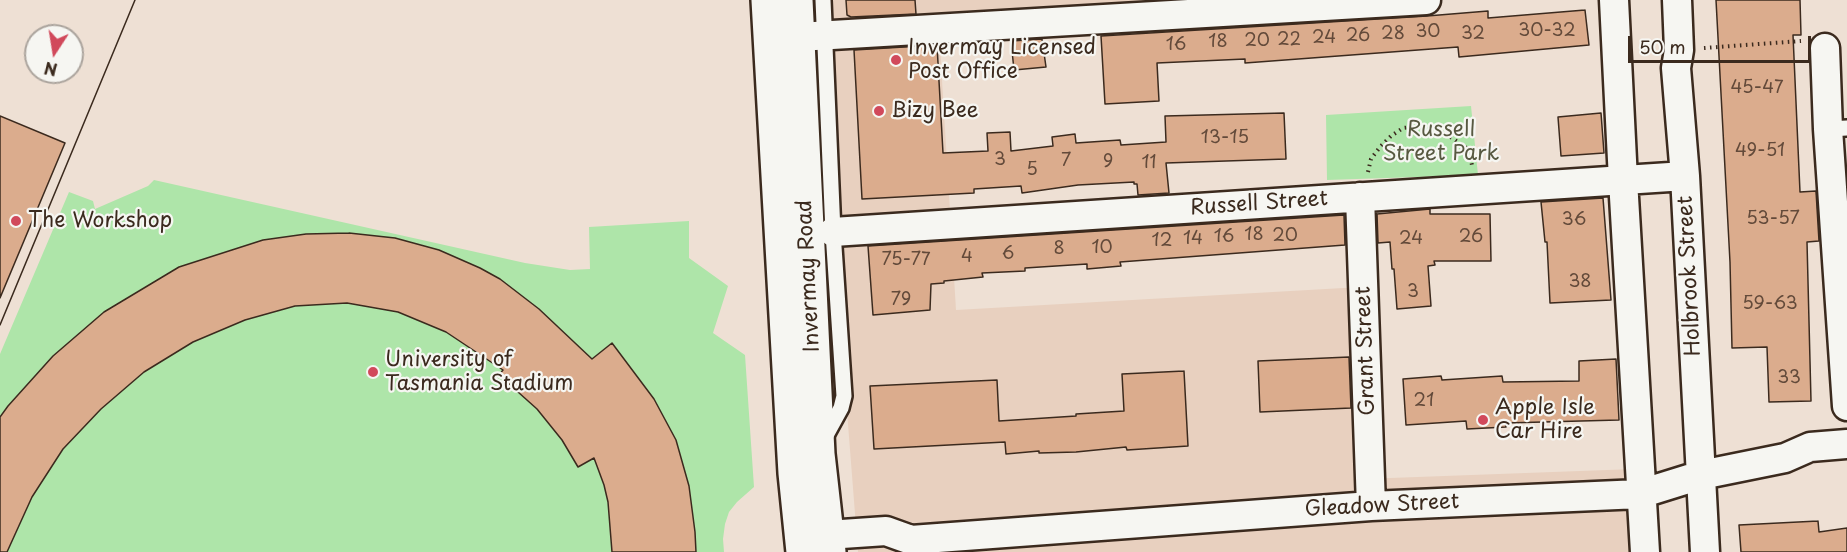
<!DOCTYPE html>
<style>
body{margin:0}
#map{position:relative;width:1847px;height:552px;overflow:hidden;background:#eee0d4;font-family:"Playpen Sans",sans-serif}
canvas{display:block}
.north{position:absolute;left:24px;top:24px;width:60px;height:60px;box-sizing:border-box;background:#f6f6f2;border:2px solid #aba49d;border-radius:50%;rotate:192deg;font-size:16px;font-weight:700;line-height:24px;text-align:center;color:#3b2a1e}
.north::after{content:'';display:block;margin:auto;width:21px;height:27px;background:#d1495b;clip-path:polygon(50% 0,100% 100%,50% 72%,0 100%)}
.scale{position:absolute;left:1628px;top:36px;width:183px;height:27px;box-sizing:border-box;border:3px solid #3b2a1e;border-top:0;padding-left:8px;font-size:18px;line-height:21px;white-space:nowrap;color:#3b2a1e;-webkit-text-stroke:4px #f6f6f2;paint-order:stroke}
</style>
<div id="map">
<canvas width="1847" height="552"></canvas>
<div class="north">N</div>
<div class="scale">50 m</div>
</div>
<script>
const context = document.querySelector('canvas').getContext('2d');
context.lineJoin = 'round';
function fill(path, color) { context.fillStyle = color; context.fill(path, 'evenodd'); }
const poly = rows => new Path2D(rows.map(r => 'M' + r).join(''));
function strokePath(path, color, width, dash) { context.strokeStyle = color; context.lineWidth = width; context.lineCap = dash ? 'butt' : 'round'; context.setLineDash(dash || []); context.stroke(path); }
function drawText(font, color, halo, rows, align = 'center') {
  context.font = font + ' "Playpen Sans",sans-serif'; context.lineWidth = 4.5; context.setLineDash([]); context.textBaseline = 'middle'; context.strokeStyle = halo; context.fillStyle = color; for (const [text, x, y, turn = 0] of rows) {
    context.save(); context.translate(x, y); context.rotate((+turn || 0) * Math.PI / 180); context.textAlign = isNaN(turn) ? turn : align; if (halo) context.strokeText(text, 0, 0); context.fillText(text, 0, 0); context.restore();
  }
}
fill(poly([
 [820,0,1207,0,938,14,956,310,1361,287,1363,479,1634,469,1638,552,858,552,833,232]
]), '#e8d0bf');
fill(poly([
 [1471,106,1478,175,1327,180,1326,115],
 [154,180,525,263,570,270,590,269,589,227,689,221,689,258,728,286,713,333,745,355,754,487,737,502,729,512,725,524,723,539,724,552,0,552,0,354,69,192,93,201,95,209,148,186]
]), '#aee5a9');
const building = poly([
 [846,0,915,0,916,14,851,17,847,15,846,0],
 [1716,0,1800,0,1801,35,1793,35,1800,192,1816,191,1819,241,1807,242,1811,401,1769,402,1767,347,1732,348,1730,262,1716,0],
 [1585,10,1589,45,1459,57,1458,47,1245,63,1245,59,1157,63,1159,101,1105,104,1101,36,1427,16,1488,11,1488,18,1585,10],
 [1042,39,1046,67,1014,70,1011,41,1042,39],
 [937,45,943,153,988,151,987,133,1010,132,1011,151,1053,146,1052,137,1075,134,1076,143,1120,140,1121,145,1166,142,1165,116,1284,113,1286,159,1166,163,1169,193,1138,195,1137,184,1134,184,1134,182,1078,185,1022,193,1021,186,974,189,974,193,862,199,854,50,937,45],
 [1601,113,1604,153,1561,156,1558,117,1601,113],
 [0,116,65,143,0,298,0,116],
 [1603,198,1611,300,1550,303,1547,242,1545,242,1541,202,1603,198],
 [1430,209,1430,214,1490,214,1491,261,1434,261,1435,265,1428,266,1431,306,1397,309,1394,269,1392,269,1390,242,1378,243,1377,214,1430,209],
 [1344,215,1345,245,1120,262,1121,266,1087,269,1087,264,1025,268,1025,271,982,273,983,277,944,281,944,283,931,284,930,310,873,315,868,246,1344,215],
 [349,233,395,238,439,250,480,268,500,279,539,309,592,359,612,343,654,399,676,440,689,486,695,532,696,552,612,552,608,502,604,485,594,458,578,467,562,440,537,409,499,375,503,370,446,332,398,312,347,303,295,306,245,320,193,342,144,372,101,409,63,449,32,497,7,552,0,552,0,417,8,406,53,356,104,312,179,267,263,240,306,234,349,233],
 [1349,357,1351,408,1260,412,1258,361,1349,357],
 [1616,359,1619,420,1505,423,1506,427,1467,429,1466,421,1406,425,1403,379,1441,376,1442,380,1502,376,1503,382,1579,381,1579,361,1616,359],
 [1184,371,1188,446,1127,450,1126,447,1076,452,1039,453,1039,451,1006,454,1005,442,874,449,870,386,997,380,999,421,1076,416,1076,414,1124,411,1122,374,1184,371],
 [1818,521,1819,532,1847,528,1847,552,1741,552,1739,525,1818,521]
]);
fill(building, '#dbac8d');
strokePath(building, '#3b2a1e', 1.5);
const service = poly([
 [823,0,833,232,844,396,841,408,824,439],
 [1828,129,1847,128]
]);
const minor = poly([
 [1614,0,1623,180,1645,552],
 [1677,0,1679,50,1676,68,1685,176,1705,552],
 [798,37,1426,0],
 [1825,48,1828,129,1847,406],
 [1360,197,1371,506],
 [833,232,1685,176],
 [827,535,886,531,911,540,1371,506,1640,494,1701,475,1785,458,1810,447,1847,444]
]);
const secondary = poly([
 [768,0,795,473,803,552],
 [796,0,818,454,829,552]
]);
strokePath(service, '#3b2a1e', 20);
strokePath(minor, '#3b2a1e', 33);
strokePath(secondary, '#3b2a1e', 38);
strokePath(poly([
 [1704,48,1801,41],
 [1368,172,1371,159,1380,147,1391,136,1403,128,1420,126,1435,129,1452,138,1468,149,1472,165]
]), '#3b2a1e', 4, [1.5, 4.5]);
strokePath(service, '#f6f6f2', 15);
strokePath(minor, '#f6f6f2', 28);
strokePath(secondary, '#f6f6f2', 33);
strokePath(poly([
 [0,325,135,0]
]), '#3b2a1e', 1.5);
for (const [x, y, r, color] of [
 [896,60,6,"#d1495b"],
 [879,111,6,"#d1495b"],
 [16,221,6,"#d1495b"],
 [373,372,6,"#d1495b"],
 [1483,420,6,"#d1495b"]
]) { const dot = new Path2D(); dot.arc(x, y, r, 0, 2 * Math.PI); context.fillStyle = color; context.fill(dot); strokePath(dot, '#f6f6f2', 2); }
drawText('18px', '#634a3a', null, [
 ["30-32",1547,31],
 ["30",1428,32],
 ["28",1393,34],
 ["32",1473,34],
 ["26",1358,36],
 ["24",1324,38],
 ["22",1289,40],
 ["20",1257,41],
 ["18",1218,42],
 ["16",1176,45],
 ["45-47",1757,88],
 ["13-15",1225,138],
 ["49-51",1760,151],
 ["3",1000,160],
 ["7",1066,161],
 ["9",1108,162],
 ["11",1149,163],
 ["5",1032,170],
 ["53-57",1773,219],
 ["36",1574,220],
 ["18",1254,235],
 ["20",1285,236],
 ["16",1224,237],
 ["26",1471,237],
 ["14",1193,239],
 ["24",1411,239],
 ["12",1162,241],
 ["10",1102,248],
 ["8",1059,249],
 ["6",1008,254],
 ["4",967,257],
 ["75-77",906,260],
 ["38",1580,282],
 ["3",1413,292],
 ["79",901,300],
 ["59-63",1770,304],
 ["33",1789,378],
 ["21",1424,401]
]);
drawText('21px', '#3b2a1e', '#f6f6f2', [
 ["Invermay Licensed",908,48],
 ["Post Office",908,72],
 ["Bizy Bee",891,111],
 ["The Workshop",28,221],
 ["University of",385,360],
 ["Tasmania Stadium",385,384],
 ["Apple Isle",1495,408],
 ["Car Hire",1495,432]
], 'left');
drawText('21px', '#585941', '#f6f6f2', [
 ["Russell",1441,130],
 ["Street Park",1441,154]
]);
drawText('21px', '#3b2a1e', '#f6f6f2', [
 ["Russell Street",1259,204,-4],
 ["Invermay Road",809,276,-93],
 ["Holbrook Street",1690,276,-93],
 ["Grant Street",1366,351,-92],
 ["Gleadow Street",1382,506,-3]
]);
</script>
